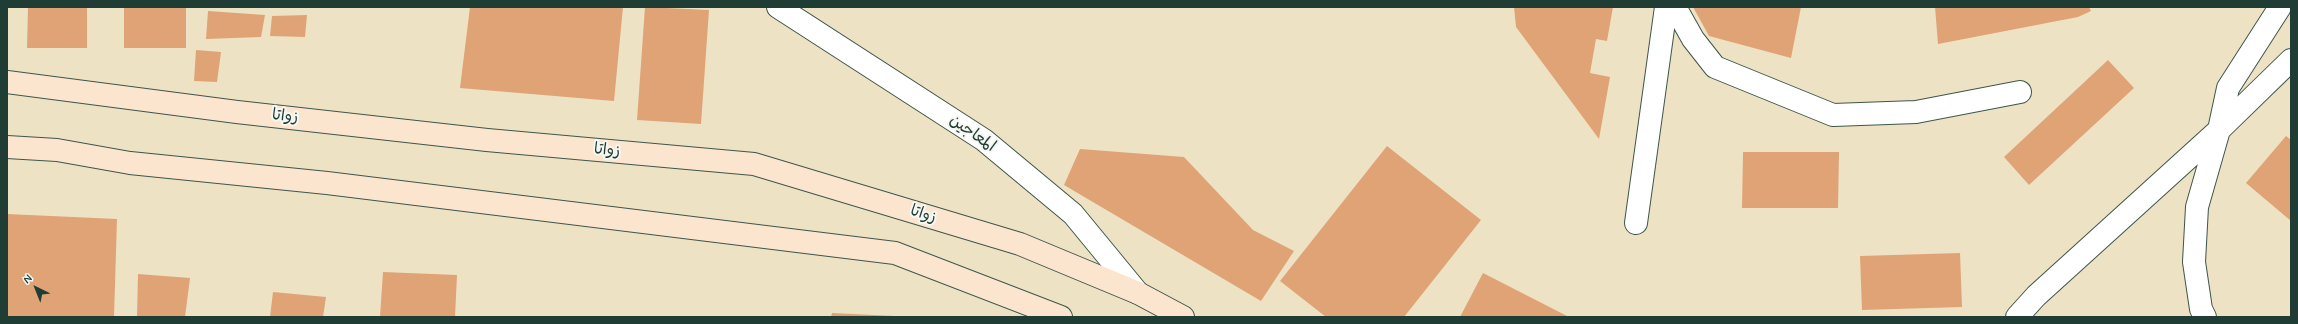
<!DOCTYPE html>
<meta charset="utf-8">
<style>
body{margin:0}
#map{position:relative;width:2298px;height:324px;overflow:hidden;background:#eee2c5;font-family:Mynerve,sans-serif}
canvas{display:block}
.frame{position:absolute;inset:0;border:8px solid #1f3d34;pointer-events:none}
.north{position:absolute;left:16px;top:268px;width:40px;height:40px;-webkit-text-stroke:3px #f6f6f2;paint-order:stroke;rotate:317deg;font-size:11px;font-weight:700;line-height:16px;text-align:center;color:#1f3d34}
.north::after{content:'';display:block;margin:auto;width:14px;height:18px;background:#1f3d34;clip-path:polygon(50% 0,100% 100%,50% 72%,0 100%)}
</style>
<div id="map">
<canvas width="2298" height="324"></canvas>
<div class="frame"></div>
<div class="north">N</div>
</div>
<script>
const context = document.querySelector('canvas').getContext('2d');
context.lineJoin = 'round';
function fill(path, color) { context.fillStyle = color; context.fill(path, 'evenodd'); }
const poly = rows => new Path2D(rows.map(r => 'M' + r).join(''));
function strokePath(path, color, width, dash) { context.strokeStyle = color; context.lineWidth = width; context.lineCap = dash ? 'butt' : 'round'; context.setLineDash(dash || []); context.stroke(path); }
function drawText(font, color, halo, rows, align = 'center') {
  context.font = font + ' Mynerve,"Playpen Sans Arabic",sans-serif'; context.lineWidth = 4; context.setLineDash([]); context.textBaseline = 'middle'; context.strokeStyle = halo; context.fillStyle = color; for (const [text, x, y, turn = 0] of rows) {
    context.save(); context.translate(x, y); context.rotate((+turn || 0) * Math.PI / 180); context.textAlign = isNaN(turn) ? turn : align; if (halo) context.strokeText(text, 0, 0); context.fillText(text, 0, 0); context.restore();
  }
}
fill(poly([
 [28,7,87,7,87,48,27,48],
 [124,7,186,7,186,48,124,48],
 [470,7,623,7,614,101,460,88],
 [645,7,709,10,701,124,637,120],
 [1514,7,1613,7,1607,41,1596,39,1590,73,1610,77,1599,139,1516,27],
 [1693,7,1801,7,1791,58,1709,36],
 [1935,7,2089,7,2091,11,2078,17,1938,44],
 [208,11,265,15,261,37,206,39],
 [307,15,305,37,270,36,272,16],
 [196,50,221,52,217,82,194,81],
 [2108,60,2134,88,2029,185,2004,157],
 [2286,136,2291,140,2291,221,2246,183],
 [1387,146,1481,220,1404,317,1326,317,1280,281],
 [1080,149,1184,157,1253,230,1294,251,1261,301,1064,185],
 [1743,152,1839,152,1838,208,1742,208],
 [7,214,117,219,114,317,7,317],
 [1960,253,1962,307,1862,310,1860,256],
 [383,272,457,275,455,317,380,317],
 [1483,273,1569,317,1460,317],
 [138,274,190,278,185,317,137,317],
 [273,292,326,297,323,317,270,317],
 [832,313,895,316,895,317,831,317]
]), '#dfa376');
const street = poly([
 [778,7,984,140,1073,214,1138,293],
 [1675,7,1693,39,1715,67,1833,115,1916,112,2020,92],
 [1636,223,1666,7],
 [2017,317,2036,296,2219,130,2291,60],
 [2205,317,2201,309,2194,262,2197,207,2219,130,2228,88,2280,7]
]);
const secondary = poly([
 [7,82,237,112,487,140,754,164,1020,244,1138,293,1183,317],
 [7,147,57,150,130,163,327,183,895,253,1061,317]
]);
strokePath(street, '#3e564a', 24);
strokePath(secondary, '#3e564a', 24);
strokePath(street, '#fff', 22);
strokePath(secondary, '#fce5cf', 22);
drawText('16px', '#1f3d34', '#f6f6f2', [
 ["زواتا",285,117,6],
 ["المعاجين",972,134,35],
 ["زواتا",607,151,5],
 ["زواتا",923,215,17]
]);
</script>
